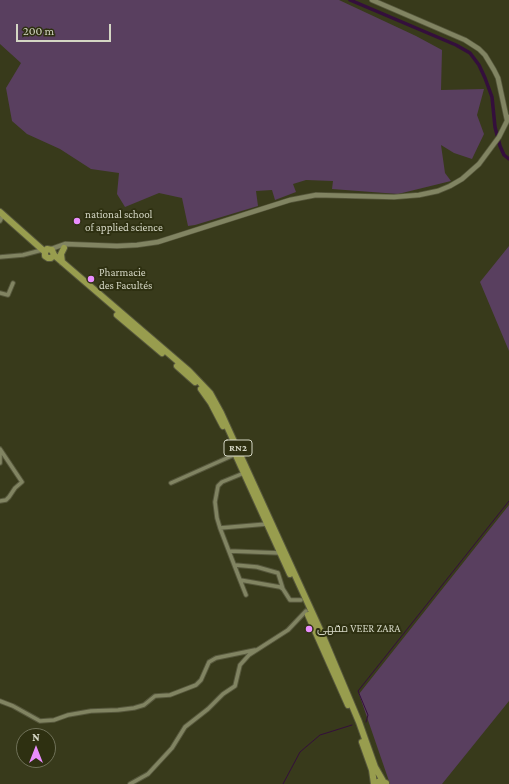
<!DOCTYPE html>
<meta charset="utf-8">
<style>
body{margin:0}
#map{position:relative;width:509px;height:784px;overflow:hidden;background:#383a1b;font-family:"Crimson Pro",serif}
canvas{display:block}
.north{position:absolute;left:16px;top:728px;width:40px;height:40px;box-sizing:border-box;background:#2e3011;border:1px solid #707259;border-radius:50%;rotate:0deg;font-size:11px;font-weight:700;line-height:16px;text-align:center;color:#d4d6c4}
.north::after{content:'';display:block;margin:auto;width:14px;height:18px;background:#e98dfe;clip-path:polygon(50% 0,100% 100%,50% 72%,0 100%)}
.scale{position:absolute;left:16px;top:24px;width:95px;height:18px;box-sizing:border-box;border:2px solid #d4d6c4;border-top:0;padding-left:5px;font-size:12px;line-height:14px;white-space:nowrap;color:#d4d6c4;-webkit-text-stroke:3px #2e3011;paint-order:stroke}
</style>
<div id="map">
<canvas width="509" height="784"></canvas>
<div class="north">N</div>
<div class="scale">200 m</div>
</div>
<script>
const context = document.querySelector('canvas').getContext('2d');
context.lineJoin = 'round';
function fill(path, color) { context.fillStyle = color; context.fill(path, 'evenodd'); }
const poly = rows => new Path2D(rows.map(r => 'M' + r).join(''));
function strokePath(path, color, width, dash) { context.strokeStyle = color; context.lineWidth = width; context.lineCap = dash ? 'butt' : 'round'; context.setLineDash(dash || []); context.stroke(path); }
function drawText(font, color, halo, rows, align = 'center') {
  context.font = font + ' "Crimson Pro",Cairo,serif'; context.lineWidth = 4; context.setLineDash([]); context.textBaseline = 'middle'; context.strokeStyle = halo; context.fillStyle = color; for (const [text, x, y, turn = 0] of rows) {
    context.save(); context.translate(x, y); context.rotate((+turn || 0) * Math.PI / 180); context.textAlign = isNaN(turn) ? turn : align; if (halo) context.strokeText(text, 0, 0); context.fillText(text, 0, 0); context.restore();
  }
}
fill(poly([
 [0,0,339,0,416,36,442,50,441,90,484,89,477,115,484,134,472,159,454,153,441,145,445,173,451,181,398,194,332,189,333,181,306,180,293,184,296,192,275,200,272,190,256,191,258,206,195,225,188,226,182,198,159,193,125,207,117,194,119,173,91,169,60,149,27,134,12,121,6,88,21,63,0,44],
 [509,246,509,351,480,282],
 [509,505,509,701,442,784,390,784,359,694]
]), '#593f5f');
strokePath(poly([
 [366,722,368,715,358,691,509,501],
 [283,784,300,752,320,735,352,725]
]), '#340f3c', 1);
strokePath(poly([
 [350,0,456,45,470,53,479,65,485,78,492,97,495,127,500,146,504,155,509,159]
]), '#340f3c', 3.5);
const minor = poly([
 [0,221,3,215],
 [0,257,23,255,42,250],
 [0,293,8,295,13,283],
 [0,449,22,482,15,488,9,497,6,500,0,501],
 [0,454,0,463],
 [171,483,236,454],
 [267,524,220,528,240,580,280,587,283,589,290,600,301,600],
 [220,528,217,518,215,502,218,486,222,482,244,473],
 [229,551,280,553],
 [235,565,257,567,278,573,283,589],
 [240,580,246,595],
 [0,701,13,706,40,721,54,720,68,715,91,711,118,710,134,708,144,705,155,696,170,695,196,685,201,680,209,662,216,658,255,650],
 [130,784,148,774,172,748,185,727,208,709,223,694,235,686,240,665,249,655,288,630,306,611]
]);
const tertiary = poly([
 [372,0,465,40,479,49,485,55,494,70,498,78,507,120],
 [51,249,65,244,117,246,137,245,158,242,290,200,316,195,394,197,419,195,438,191,450,186,462,179,479,164,499,137,509,117]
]);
const trunk = poly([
 [0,212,45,252],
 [54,255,51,258,48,258,45,256,45,252,47,249,52,250,54,255,189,371,210,393,221,413,322,634,359,722,375,767,383,781],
 [62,262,61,254,64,248],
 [117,315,162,353],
 [177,366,195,382],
 [201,389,211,403,223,426],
 [234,451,290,574],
 [308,615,348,705],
 [362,742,372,770,374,784,380,781,386,783]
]);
strokePath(minor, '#56573c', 5.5);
strokePath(tertiary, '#56573c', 6);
strokePath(trunk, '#56573c', 8);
strokePath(minor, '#818462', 3.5);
strokePath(tertiary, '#818462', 4.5);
strokePath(trunk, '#989d4e', 6);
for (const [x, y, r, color] of [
 [77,221,4,"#e98dfe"],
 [91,279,4,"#e98dfe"],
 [309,629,4,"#e98dfe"]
]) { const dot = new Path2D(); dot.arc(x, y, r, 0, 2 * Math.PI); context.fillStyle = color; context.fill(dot); strokePath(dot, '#2e3011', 1.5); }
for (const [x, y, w] of [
 [238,448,28]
]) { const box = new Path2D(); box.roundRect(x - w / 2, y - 8, w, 16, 3); context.fillStyle = '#2e3011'; context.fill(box); strokePath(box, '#d4d6c4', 1); }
drawText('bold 10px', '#d4d6c4', null, [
 ["RN2",238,448]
]);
drawText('11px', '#d4d6c4', '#2e3011', [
 ["national school",85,215],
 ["of applied science",85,228],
 ["Pharmacie",99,273],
 ["des Facultés",99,286],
 ["مقهى VEER ZARA",317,629]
], 'left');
</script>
